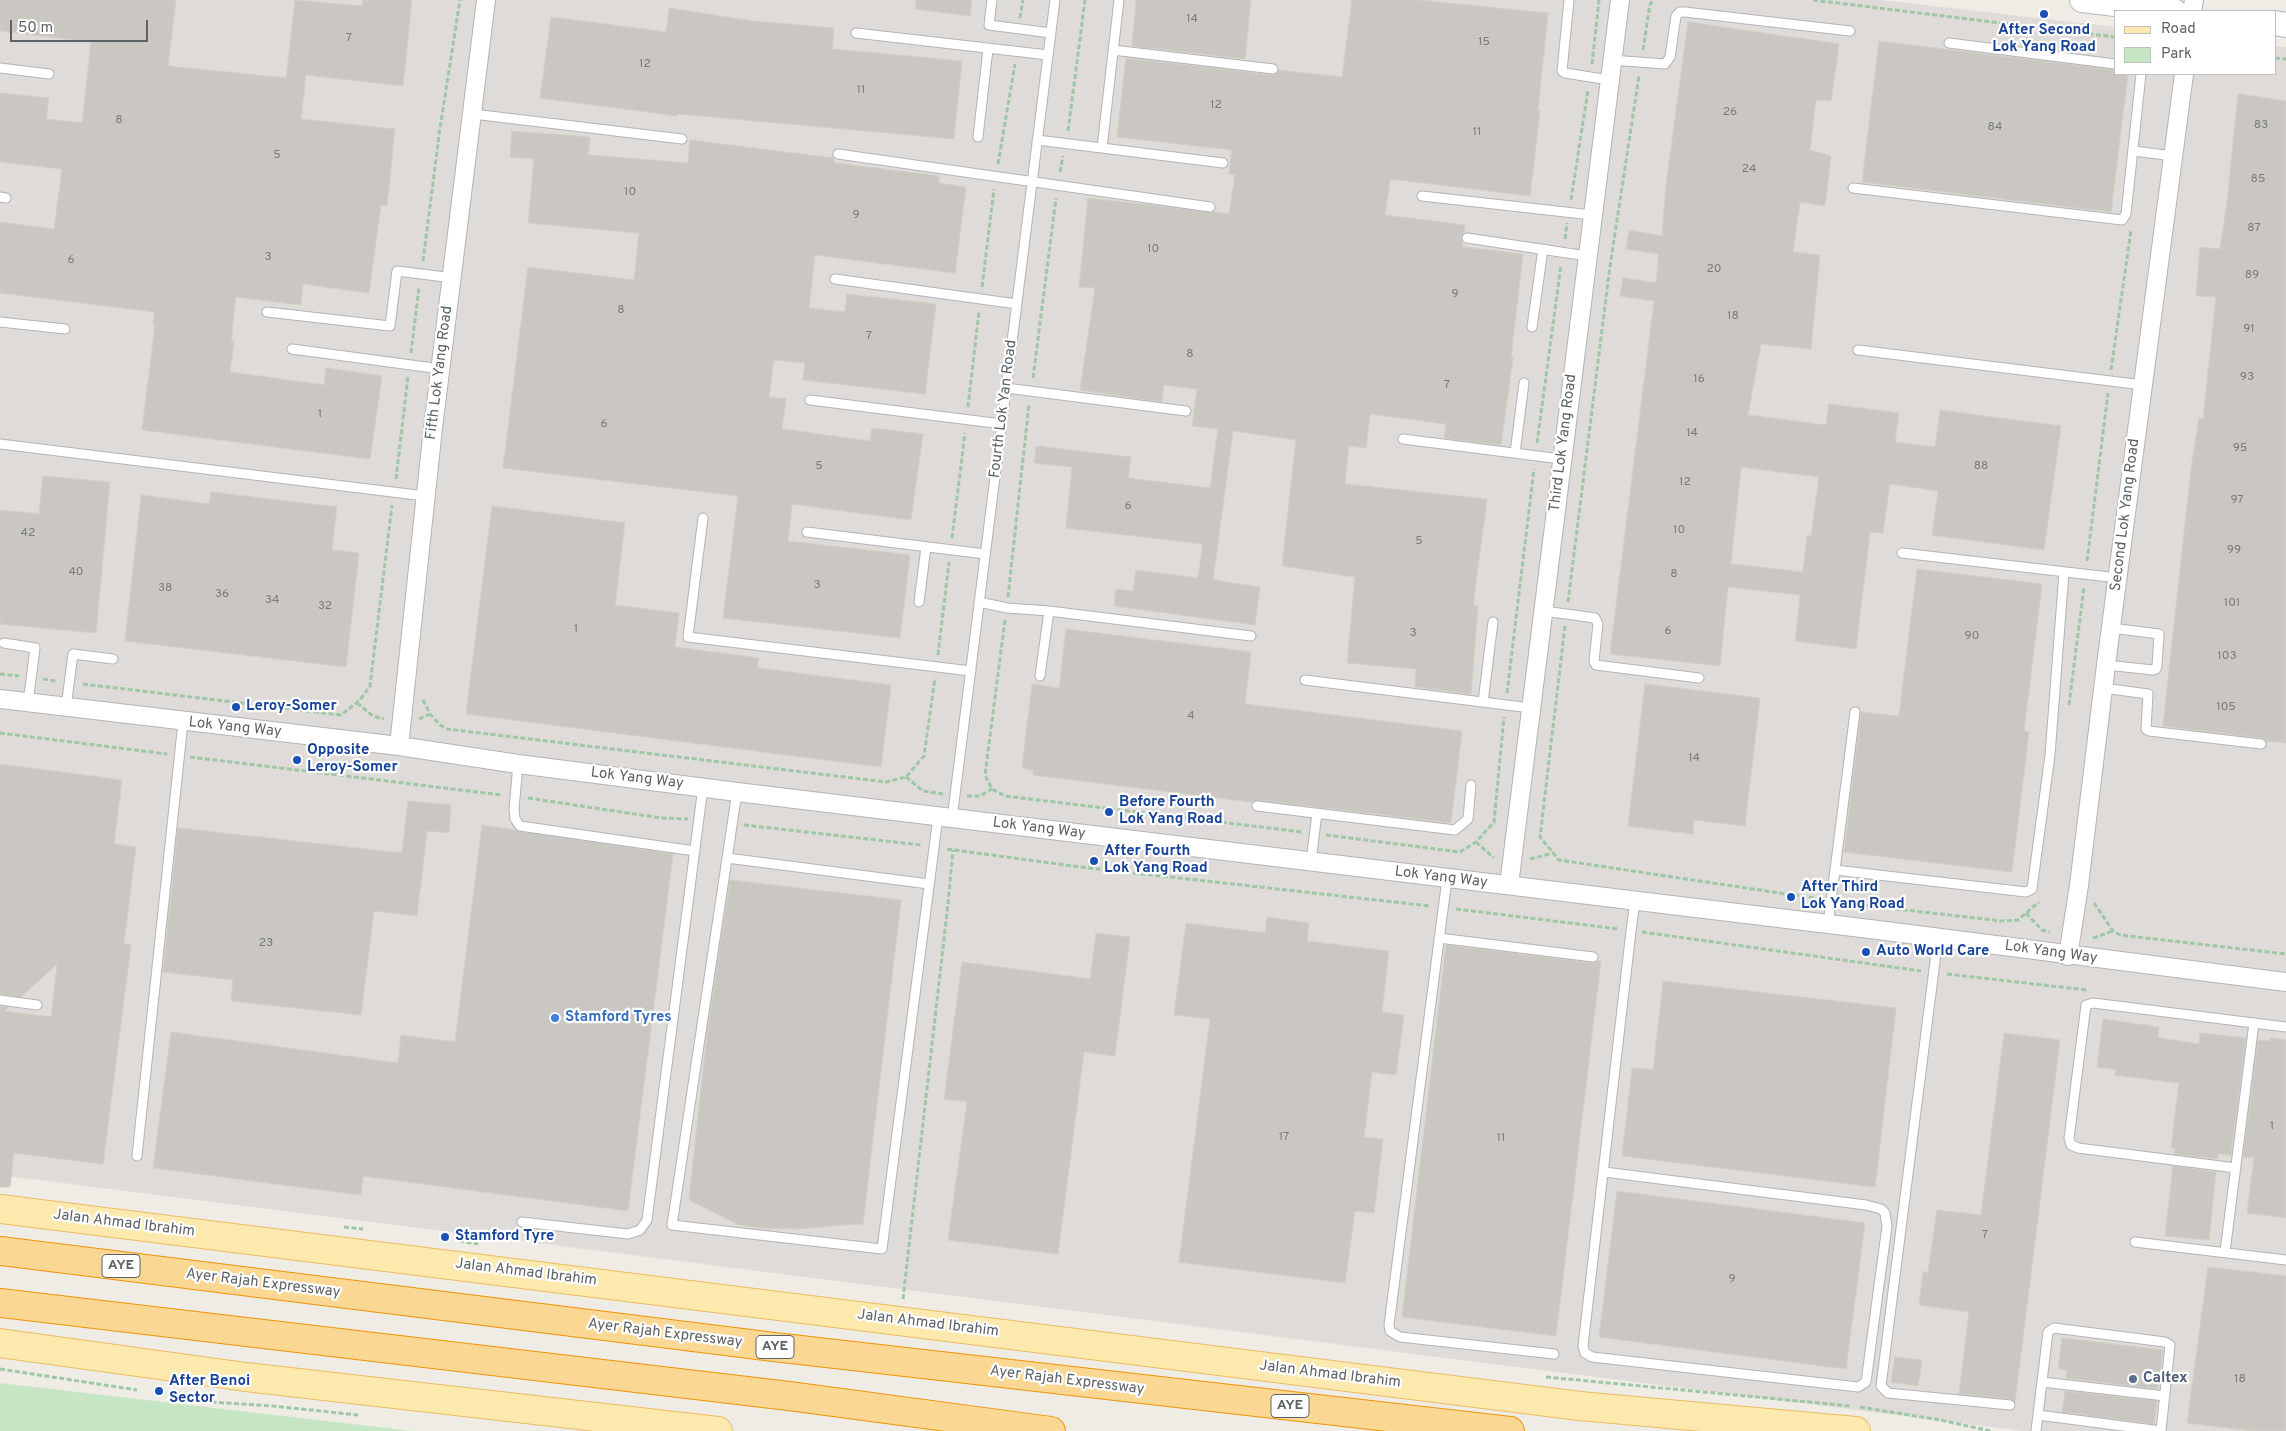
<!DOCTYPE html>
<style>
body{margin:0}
#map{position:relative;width:2286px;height:1431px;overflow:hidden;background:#efece6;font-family:Overpass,sans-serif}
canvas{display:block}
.legend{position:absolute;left:2114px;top:10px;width:162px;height:65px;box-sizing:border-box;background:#fff;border:1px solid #bec0c2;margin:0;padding:6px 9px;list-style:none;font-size:15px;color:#5d6266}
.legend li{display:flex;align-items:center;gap:10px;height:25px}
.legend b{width:25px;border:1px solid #bec0c2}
.scale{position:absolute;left:10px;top:20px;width:138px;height:22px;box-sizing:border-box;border:2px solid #5d6266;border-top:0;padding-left:6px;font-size:15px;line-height:18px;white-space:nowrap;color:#5d6266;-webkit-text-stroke:4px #fff;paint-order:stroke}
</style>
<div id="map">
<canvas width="2286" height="1431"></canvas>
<ul class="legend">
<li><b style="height:6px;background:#fde9ad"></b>Road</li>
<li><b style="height:14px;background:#c6e6c3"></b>Park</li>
</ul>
<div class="scale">50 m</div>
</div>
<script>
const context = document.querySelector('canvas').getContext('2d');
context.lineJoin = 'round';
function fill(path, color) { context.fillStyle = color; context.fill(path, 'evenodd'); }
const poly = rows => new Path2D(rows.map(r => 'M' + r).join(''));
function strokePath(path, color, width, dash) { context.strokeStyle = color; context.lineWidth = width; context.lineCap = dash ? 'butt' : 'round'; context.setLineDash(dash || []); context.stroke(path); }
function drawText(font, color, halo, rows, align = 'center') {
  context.font = font + ' Overpass,sans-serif'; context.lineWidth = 4.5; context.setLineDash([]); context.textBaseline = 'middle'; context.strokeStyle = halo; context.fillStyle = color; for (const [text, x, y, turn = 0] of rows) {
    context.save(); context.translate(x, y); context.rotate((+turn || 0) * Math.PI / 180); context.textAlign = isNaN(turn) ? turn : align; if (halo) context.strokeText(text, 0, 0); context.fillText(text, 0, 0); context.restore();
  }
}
fill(poly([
 [0,0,1882,0,2115,27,2115,74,2275,74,2275,46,2286,47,2286,1431,2023,1431,0,1175]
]), '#dedbd8');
fill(poly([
 [0,1383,412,1431,0,1431]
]), '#c6e6c3');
const building = poly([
 [0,0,176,0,168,66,286,78,295,0,362,6,363,0,412,0,403,86,306,75,301,119,395,129,387,206,381,205,369,293,303,284,301,305,236,297,231,341,234,341,230,372,324,385,326,368,382,376,370,459,142,430,155,325,153,325,155,312,0,293,0,222,54,229,62,169,0,162,0,93,49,98,46,119,82,123,91,42,0,31,0,0],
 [916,0,972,0,970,16,915,9,916,0],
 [1136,0,1251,0,1245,59,1132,46,1136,0],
 [1352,0,1419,0,1548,13,1538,110,1540,111,1530,196,1390,179,1385,215,1465,225,1464,232,1461,238,1463,247,1523,254,1511,357,1513,357,1501,445,1444,438,1446,424,1370,414,1366,448,1349,446,1345,484,1487,499,1473,605,1478,606,1471,694,1415,687,1416,669,1347,663,1355,577,1282,566,1296,440,1233,431,1213,580,1260,587,1255,625,1114,606,1116,589,1133,591,1136,570,1198,578,1203,544,1066,528,1072,467,1034,463,1036,446,1131,457,1128,478,1210,488,1218,429,1192,426,1197,389,1164,385,1162,402,1080,390,1095,288,1079,287,1088,198,1229,214,1235,175,1229,174,1232,150,1117,137,1126,58,1272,75,1276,74,1279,70,1342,77,1352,0],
 [669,8,752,21,834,28,832,49,962,61,954,139,678,114,677,116,540,98,551,17,666,32,669,8],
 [1688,22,1839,44,1831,101,1816,100,1810,150,1831,156,1825,206,1800,202,1793,252,1820,255,1811,349,1761,344,1748,415,1826,425,1829,404,1899,413,1895,442,1935,447,1940,410,2061,426,2044,550,1932,535,1938,491,1890,484,1883,533,1870,532,1856,649,1795,641,1800,595,1728,587,1720,666,1610,654,1654,301,1620,296,1623,278,1656,283,1659,254,1626,249,1629,230,1662,236,1666,185,1688,22],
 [1741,467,1819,477,1811,536,1807,535,1803,572,1731,564,1741,467],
 [1879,41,2115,70,2115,74,2128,74,2111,212,1862,182,1879,41],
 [2238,94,2286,101,2286,743,2266,741,2262,738,2163,726,2191,468,2199,418,2203,419,2216,297,2196,296,2200,247,2220,249,2227,202,2238,94],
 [512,131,590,137,588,155,688,163,690,140,833,158,835,163,939,176,939,183,966,187,955,273,815,255,809,308,845,312,847,294,936,304,925,394,803,380,805,363,774,360,769,397,786,399,782,429,870,441,872,428,923,434,911,520,792,504,788,541,910,555,900,638,723,618,738,496,503,468,528,267,634,280,639,233,528,223,534,159,510,157,512,131],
 [43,476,110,482,96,633,0,624,0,510,39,514,43,476],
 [211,492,337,507,332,550,359,553,346,667,125,641,141,495,209,504,211,492],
 [492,506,625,523,615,605,679,613,675,647,759,658,757,668,891,685,881,767,466,714,492,506],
 [1917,569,2042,584,2024,731,2029,732,2012,872,1844,852,1861,712,1899,716,1917,569],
 [1066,629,1251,652,1245,704,1462,731,1451,823,1258,800,1252,802,1033,775,1033,770,1022,768,1032,684,1059,688,1066,629],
 [1645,684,1760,698,1745,826,1694,820,1693,834,1628,826,1645,684],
 [0,764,122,780,114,844,136,847,124,944,131,945,103,1164,14,1153,10,1187,0,1187,0,1006,8,1007,4,1011,51,1017,57,964,21,997,0,994,0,764],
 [408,801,451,805,449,833,427,831,417,916,374,911,361,1015,231,1001,233,980,163,972,178,828,402,853,408,801],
 [482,825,673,854,628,1211,363,1176,361,1195,153,1168,171,1032,398,1063,401,1035,455,1042,482,825],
 [730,880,901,900,863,1224,840,1225,800,1229,757,1228,737,1224,689,1200,707,1033,730,880],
 [1267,917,1309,923,1307,941,1389,951,1382,1012,1404,1015,1396,1075,1372,1072,1364,1137,1383,1139,1374,1213,1355,1211,1345,1283,1179,1262,1210,1019,1174,1015,1186,923,1265,933,1267,917],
 [1096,933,1130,937,1115,1056,1084,1052,1058,1254,948,1240,967,1102,944,1099,962,962,1090,979,1096,933],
 [1446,945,1592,963,1601,960,1556,1336,1402,1317,1446,945],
 [1663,981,1896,1008,1875,1187,1622,1156,1632,1068,1653,1070,1663,981],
 [2103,1019,2159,1027,2158,1038,2199,1044,2200,1033,2246,1038,2231,1155,2218,1154,2218,1159,2174,1154,2175,1149,2171,1148,2179,1083,2115,1075,2116,1070,2097,1067,2103,1019],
 [2004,1033,2060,1040,2015,1402,2011,1399,1959,1394,1969,1312,1919,1305,1923,1272,1928,1272,1937,1210,1981,1215,2004,1033],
 [2270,1038,2286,1040,2286,1218,2247,1213,2254,1158,2243,1157,2258,1040,2270,1041,2270,1038],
 [2173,1166,2216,1172,2209,1240,2165,1236,2173,1166],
 [1617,1191,1865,1223,1846,1369,1599,1337,1617,1191],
 [2208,1267,2286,1276,2286,1431,2253,1431,2187,1423,2208,1267],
 [2062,1338,2163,1350,2158,1389,2066,1378,2067,1370,2058,1369,2062,1338],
 [1895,1357,1922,1360,1918,1386,1891,1382,1895,1357],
 [2065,1391,2157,1401,2154,1424,2062,1412,2065,1391]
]);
fill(building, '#cac7c3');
strokePath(building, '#d4cec4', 1);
const lane = poly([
 [992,0,989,25,1051,33],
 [1569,0,1562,71,1565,73,1609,80],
 [856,33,1048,55],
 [1949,43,2115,64],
 [1113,50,1273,69],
 [1611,60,1665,64,1670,57,1676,16,1680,12,1685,12,1850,31],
 [0,68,49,74],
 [473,114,682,139],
 [978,137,988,49],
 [1037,140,1223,163],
 [1102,148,1119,0],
 [2134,151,2173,156],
 [838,154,1210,207],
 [1853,188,2122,220,2126,214,2141,74],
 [1422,196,1592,215],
 [0,197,6,198],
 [1467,238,1587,256],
 [835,279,1017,304],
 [267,312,390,326,397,271,453,278],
 [0,322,65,329],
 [1532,327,1543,249],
 [292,349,441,369],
 [1858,350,2143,385],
 [1006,388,1186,411],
 [810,400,1002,424],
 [1403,439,1561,459],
 [0,444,425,496],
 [1515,453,1524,383],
 [703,518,688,637,971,671],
 [807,532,985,554],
 [1902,553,2118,578],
 [919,602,926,547],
 [979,602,1007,608,1049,611,1251,636],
 [1544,611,1595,618,1598,624,1594,661,1596,665,1699,678],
 [4,643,35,648,28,703],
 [2106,665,2153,670,2156,669,2157,666,2159,634,2111,628],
 [1040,676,1049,611],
 [1305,680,1531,708],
 [2103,688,2148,694,2146,729,2149,731,2261,744],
 [1483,702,1493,622],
 [66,707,73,654,113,659],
 [518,764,514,809,515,819,520,826,695,851],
 [737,792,672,1225,882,1249,938,817],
 [1257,806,1455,830,1468,819,1471,785],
 [952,819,1055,0],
 [727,858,929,884],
 [1311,862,1317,813],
 [1835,870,2026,892,2032,889,2050,755,2064,572],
 [1447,879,1389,1325,1390,1331,1400,1337,1554,1354],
 [1828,925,1855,712],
 [1439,938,1593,957],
 [1938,938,1881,1386,1888,1393,2010,1405],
 [0,1000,37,1005],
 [137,1156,183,722],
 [2236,1168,2078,1148,2071,1145,2069,1138,2086,1005,2093,1003,2286,1027],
 [1604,1172,1866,1205,1881,1209,1885,1213,1887,1226,1866,1382,1858,1387,1592,1357,1585,1353,1583,1346,1631,931,1635,901],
 [522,1222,628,1234,640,1230,647,1220,703,787],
 [2135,1242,2286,1260],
 [2225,1252,2254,1023],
 [2042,1382,2165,1396],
 [2038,1415,2161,1431],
 [2036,1431,2048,1332,2054,1328,2165,1342,2170,1345,2161,1431]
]);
const street = poly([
 [2192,11,2194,0],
 [0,699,399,746,518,764,737,792,1878,930,2286,982],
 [399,746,433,428,486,0],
 [1509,885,1620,0],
 [2068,956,2079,885,2106,665,2184,74]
]);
const secondary = poly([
 [2082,0,2174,11],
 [2275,23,2286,25]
]);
const primary = poly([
 [0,1209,1580,1406,1856,1431],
 [0,1343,246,1377,718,1431]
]);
const highway = poly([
 [0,1251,774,1347,1510,1431],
 [0,1303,789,1396,1051,1431]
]);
strokePath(lane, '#b1b4b8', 11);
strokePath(street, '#b1b4b8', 20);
strokePath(secondary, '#b2b6ba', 26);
strokePath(primary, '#edbb61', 30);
strokePath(highway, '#ee9307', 30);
strokePath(poly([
 [1813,0,2115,37],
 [1020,18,1023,0],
 [1643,50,1650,4,1654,0],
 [2275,58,2286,59],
 [1592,64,1599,0],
 [1068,131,1085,0],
 [998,164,1015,64],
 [1060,172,1063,156],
 [1571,200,1588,90],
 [1565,239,1567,223],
 [423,261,440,128,460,0],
 [982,287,994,189],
 [411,353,419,287],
 [2111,370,2131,230],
 [1033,378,1056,198],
 [968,407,979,311],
 [1537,443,1561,265],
 [396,479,408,376],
 [952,538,965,433],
 [2087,561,2108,393],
 [1008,597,1029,404],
 [1568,602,1610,266,1639,76],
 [1005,620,985,775,992,789,1005,796,1302,832],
 [1565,626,1540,837,1559,860,1820,899],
 [938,655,949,562],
 [0,674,19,676],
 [43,679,56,681],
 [83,684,341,715,360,700,370,686,392,505],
 [1507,693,1534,469],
 [423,700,430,714,440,725,447,729,886,782,906,777,924,756,935,678],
 [357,703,373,716,384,719],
 [2069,705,2084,587],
 [419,719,430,714],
 [0,733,167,754],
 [190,757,502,795],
 [906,777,923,791,943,794],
 [967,796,980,796,992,789],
 [528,798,661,818,688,819],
 [744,825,921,845],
 [1326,835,1460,852,1476,842,1494,822,1504,717],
 [1476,842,1494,858],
 [947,849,1080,867,1430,906],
 [1530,859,1553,853],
 [1843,903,2002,921,2018,920,2039,902],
 [2094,903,2113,931,2120,935,2286,954],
 [1456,909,1619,929],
 [2026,913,2042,930,2050,932],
 [1642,932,1921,971],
 [2093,938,2113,931],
 [1947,974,2087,990],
 [344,1227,363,1229],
 [459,1241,478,1244],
 [903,1299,948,904,953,850],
 [0,1369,137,1390],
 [1546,1377,1851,1406],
 [210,1396,210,1402,273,1406,358,1415],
 [1860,1407,1940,1420,1991,1431]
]), '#9dc7a5', 3, [5, 2.5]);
strokePath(lane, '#fff', 9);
strokePath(street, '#fff', 18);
strokePath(secondary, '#fff', 24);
strokePath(primary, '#fde9ad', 28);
strokePath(highway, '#fad792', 28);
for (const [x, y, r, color] of [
 [2044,14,5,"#1a4fb4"],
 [236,707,5,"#1a4fb4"],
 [297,760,5,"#1a4fb4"],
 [1109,812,5,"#1a4fb4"],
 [1094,861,5,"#1a4fb4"],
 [1791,897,5,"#1a4fb4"],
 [1866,952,5,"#1a4fb4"],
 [555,1018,5,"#3f7fe0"],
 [445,1237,5,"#1a4fb4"],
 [2133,1379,5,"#5c6f8a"],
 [159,1391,5,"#1a4fb4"]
]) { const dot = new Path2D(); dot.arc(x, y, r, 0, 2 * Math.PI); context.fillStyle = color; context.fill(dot); strokePath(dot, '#fff', 2); }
drawText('12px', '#787b7d', null, [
 ["14",1192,20],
 ["7",349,39],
 ["15",1484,43],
 ["12",645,65],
 ["11",861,91],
 ["12",1216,106],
 ["26",1730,113],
 ["8",119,121],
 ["83",2261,126],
 ["84",1995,128],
 ["11",1477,133],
 ["5",277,156],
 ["24",1749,170],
 ["85",2258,180],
 ["10",630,193],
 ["9",856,216],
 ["87",2254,229],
 ["10",1153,250],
 ["3",268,258],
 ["6",71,261],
 ["20",1714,270],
 ["89",2252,276],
 ["9",1455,295],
 ["8",621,311],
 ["18",1733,317],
 ["91",2249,330],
 ["7",869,337],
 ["8",1190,355],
 ["93",2247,378],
 ["16",1699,380],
 ["7",1447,386],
 ["1",320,415],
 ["6",604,425],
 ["14",1692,434],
 ["95",2240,449],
 ["5",819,467],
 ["88",1981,467],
 ["12",1685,483],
 ["97",2237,501],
 ["6",1128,507],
 ["10",1679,531],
 ["42",28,534],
 ["5",1419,542],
 ["99",2234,551],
 ["40",76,573],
 ["8",1674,575],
 ["3",817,586],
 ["38",165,589],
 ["36",222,595],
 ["34",272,601],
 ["101",2232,604],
 ["32",325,607],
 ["1",576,630],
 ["6",1668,632],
 ["3",1413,634],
 ["90",1972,637],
 ["103",2227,657],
 ["105",2226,708],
 ["4",1191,717],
 ["14",1694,759],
 ["23",266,944],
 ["1",2272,1127],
 ["17",1284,1138],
 ["11",1501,1139],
 ["7",1985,1236],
 ["9",1732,1280],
 ["18",2240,1380]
]);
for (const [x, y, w] of [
 [121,1266,38],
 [775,1347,38],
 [1290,1406,38]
]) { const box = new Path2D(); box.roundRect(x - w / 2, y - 11.5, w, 23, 4); context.fillStyle = '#fff'; context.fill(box); strokePath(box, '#5d6266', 1); }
drawText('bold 14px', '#5d6266', null, [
 ["AYE",121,1266],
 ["AYE",775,1347],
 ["AYE",1290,1406]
]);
drawText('bold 15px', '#164399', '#fff', [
 ["After Second",2044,31,"center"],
 ["Lok Yang Road",2044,48,"center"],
 ["Leroy-Somer",246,707],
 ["Opposite",307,751],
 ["Leroy-Somer",307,768],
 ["Before Fourth",1119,803],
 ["Lok Yang Road",1119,820],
 ["After Fourth",1104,852],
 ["Lok Yang Road",1104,869],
 ["After Third",1801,888],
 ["Lok Yang Road",1801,905],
 ["Auto World Care",1876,952],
 ["Stamford Tyre",455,1237],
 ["After Benoi",169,1382],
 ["Sector",169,1399]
], 'left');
drawText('15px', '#5d6266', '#fff', [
 ["Fifth Lok Yang Road",440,373,-83],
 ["Fourth Lok Yan Road",1004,409,-83],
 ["Third Lok Yang Road",1564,443,-83],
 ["Second Lok Yang Road",2126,515,-83],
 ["Lok Yang Way",235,728,6],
 ["Lok Yang Way",637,779,7],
 ["Lok Yang Way",1039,829,7],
 ["Lok Yang Way",1441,878,7],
 ["Lok Yang Way",2051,953,8],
 ["Jalan Ahmad Ibrahim",124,1224,7],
 ["Jalan Ahmad Ibrahim",526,1273,7],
 ["Ayer Rajah Expressway",263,1284,7],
 ["Jalan Ahmad Ibrahim",928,1324,7],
 ["Ayer Rajah Expressway",665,1334,7],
 ["Jalan Ahmad Ibrahim",1330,1375,7],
 ["Ayer Rajah Expressway",1067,1381,7]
]);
drawText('bold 15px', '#366cbe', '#fff', [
 ["Stamford Tyres",565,1018]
], 'left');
drawText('bold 15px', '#4e5e75', '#fff', [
 ["Caltex",2143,1379]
], 'left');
</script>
